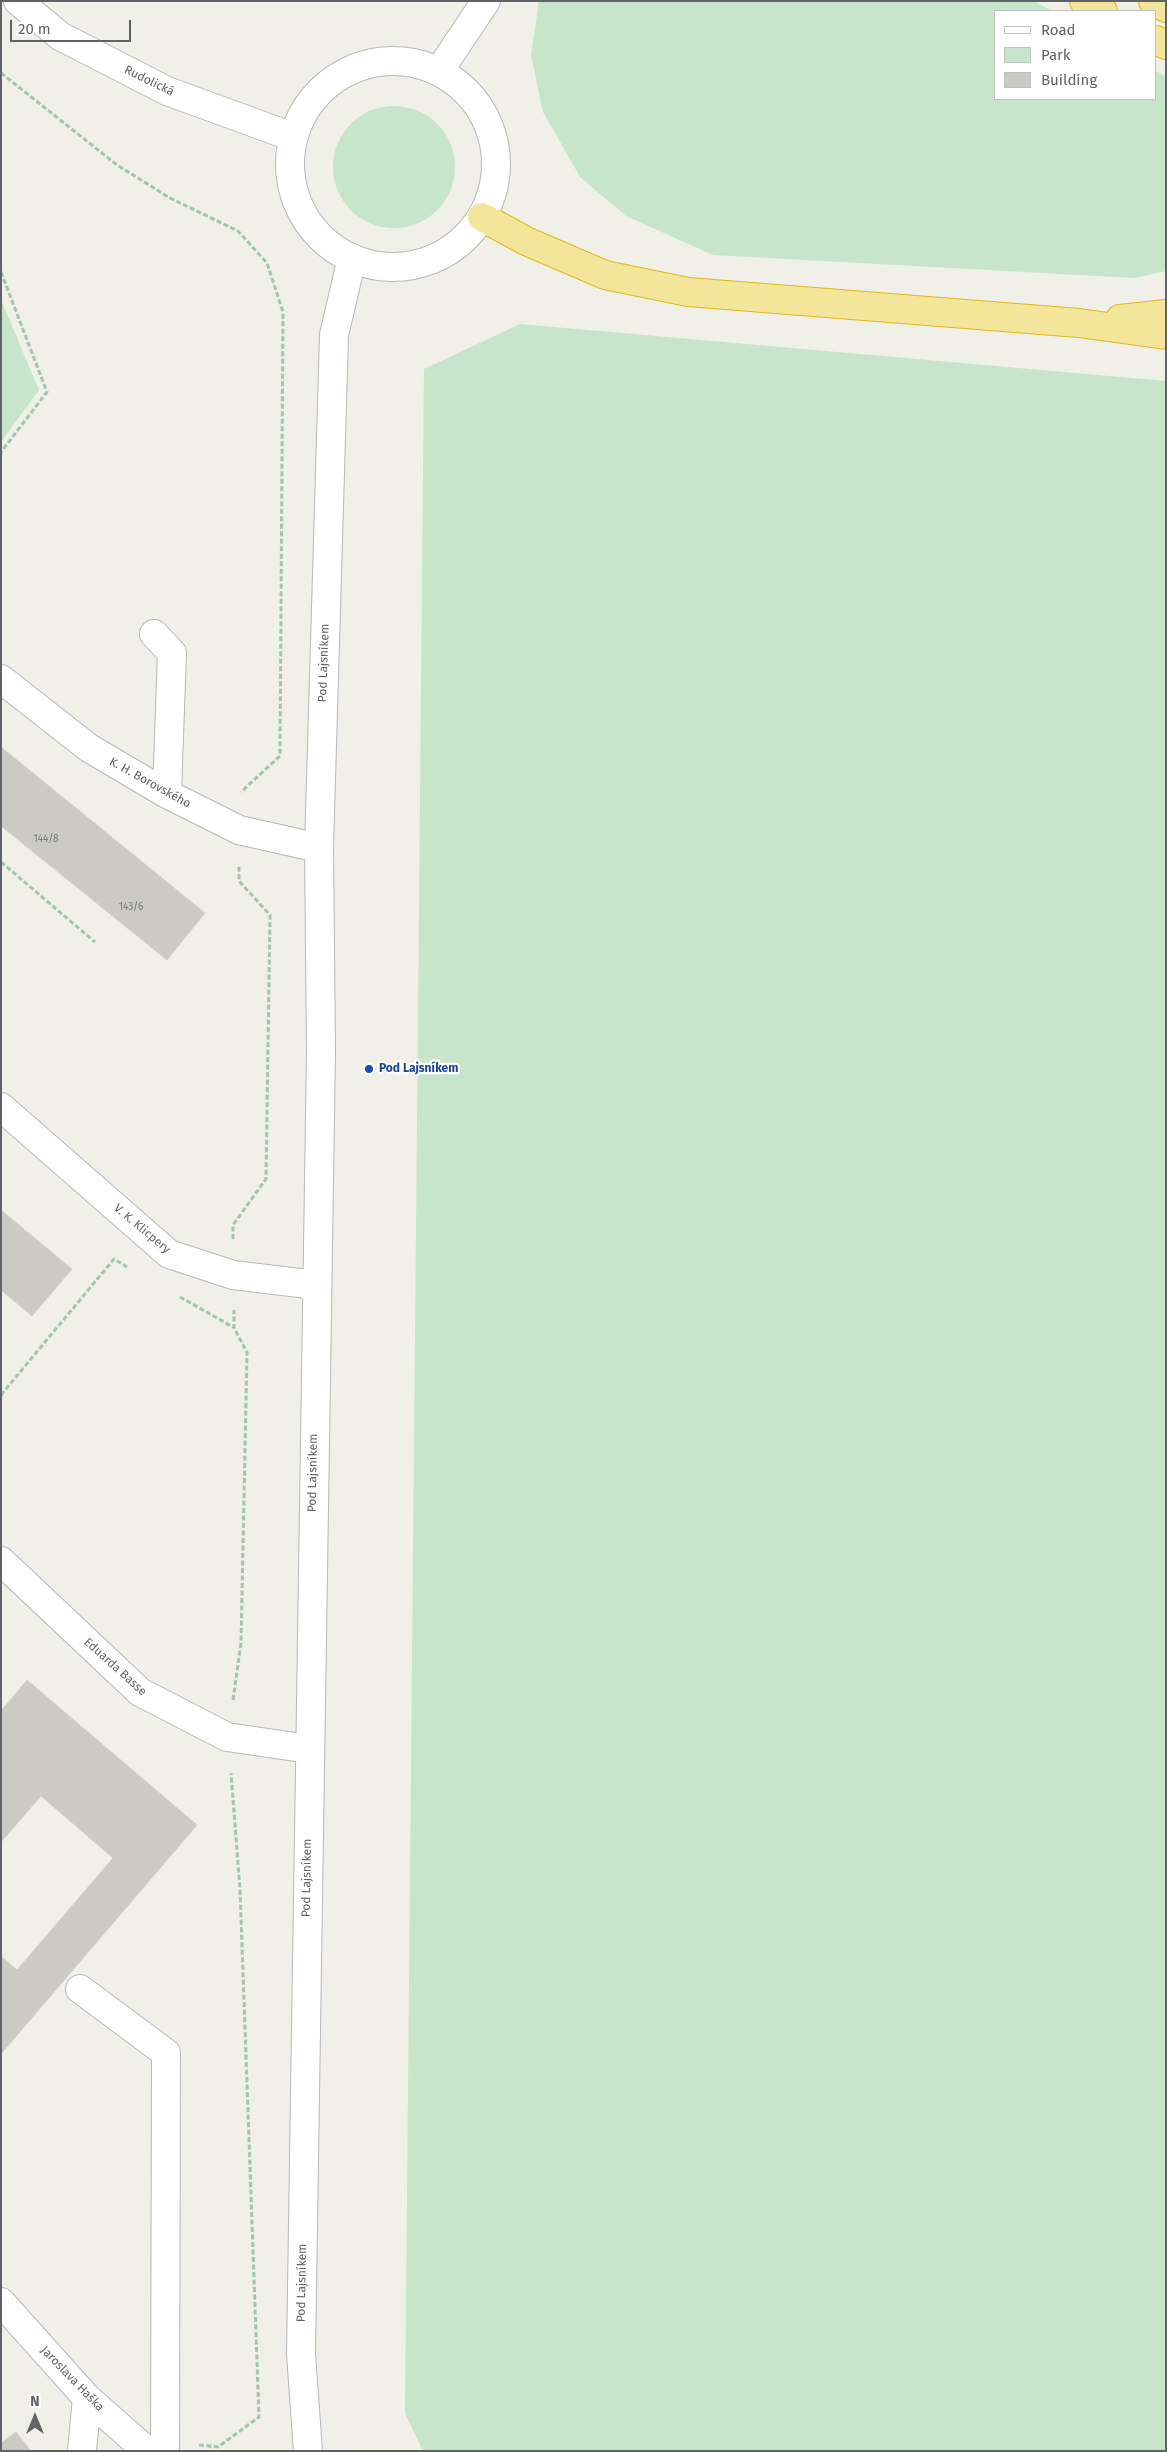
<!DOCTYPE html>
<meta charset="utf-8">
<style>
body{margin:0}
#map{position:relative;width:1167px;height:2452px;overflow:hidden;background:#f0efe8;font-family:"Fira Sans",sans-serif}
canvas{display:block}
.frame{position:absolute;inset:0;border:2px solid #5f6267;pointer-events:none}
.legend{position:absolute;left:994px;top:10px;width:162px;height:90px;box-sizing:border-box;background:#fff;border:1px solid #bfc0c2;margin:0;padding:6px 9px;list-style:none;font-size:15px;color:#5f6267}
.legend li{display:flex;align-items:center;gap:10px;height:25px}
.legend b{width:25px;border:1px solid #bfc0c2}
.north{position:absolute;left:10px;top:2392px;width:50px;height:50px;-webkit-text-stroke:4px #fff;paint-order:stroke;rotate:0deg;font-size:14px;font-weight:700;line-height:20px;text-align:center;color:#5f6267}
.north::after{content:'';display:block;margin:auto;width:18px;height:22px;background:#5f6267;clip-path:polygon(50% 0,100% 100%,50% 72%,0 100%)}
.scale{position:absolute;left:10px;top:20px;width:121px;height:22px;box-sizing:border-box;border:2px solid #5f6267;border-top:0;padding-left:6px;font-size:15px;line-height:18px;white-space:nowrap;color:#5f6267;-webkit-text-stroke:4px #fff;paint-order:stroke}
</style>
<div id="map">
<canvas width="1167" height="2452"></canvas>
<div class="frame"></div>
<ul class="legend">
<li><b style="height:6px;background:#fff"></b>Road</li>
<li><b style="height:14px;background:#c7e5ca"></b>Park</li>
<li><b style="height:14px;background:#cbcac4"></b>Building</li>
</ul>
<div class="north">N</div>
<div class="scale">20 m</div>
</div>
<script>
const context = document.querySelector('canvas').getContext('2d');
context.lineJoin = 'round';
function fill(path, color) { context.fillStyle = color; context.fill(path, 'evenodd'); }
const poly = rows => new Path2D(rows.map(r => 'M' + r).join(''));
function strokePath(path, color, width, dash) { context.strokeStyle = color; context.lineWidth = width; context.lineCap = dash ? 'butt' : 'round'; context.setLineDash(dash || []); context.stroke(path); }
function drawText(font, color, halo, rows, align = 'center') {
  context.font = font + ' "Fira Sans",sans-serif'; context.lineWidth = 4.5; context.setLineDash([]); context.textBaseline = 'middle'; context.strokeStyle = halo; context.fillStyle = color; for (const [text, x, y, turn = 0] of rows) {
    context.save(); context.translate(x, y); context.rotate((+turn || 0) * Math.PI / 180); context.textAlign = isNaN(turn) ? turn : align; if (halo) context.strokeText(text, 0, 0); context.fillText(text, 0, 0); context.restore();
  }
}
fill(poly([
 [539,1,1034,1,1052,11,996,11,996,99,1156,99,1156,71,1166,77,1166,271,1134,278,713,255,626,216,580,177,543,112,531,55],
 '333 167a61 61 0 1 1 122 0a61 61 0 1 1-122 0Z',
 [1,300,39,390,1,442],
 [520,324,1166,381,1166,2451,423,2451,405,2413,424,369]
]), '#c7e5ca');
const building = poly([
 [1,747,205,913,167,960,1,826,1,747],
 [1,1210,72,1269,32,1316,1,1290,1,1210],
 [27,1680,197,1825,1,2054,1,1956,17,1970,113,1858,41,1796,1,1842,1,1711,27,1680],
 [16,2432,31,2451,1,2451,1,2443,16,2432]
]);
fill(building, '#cbcac4');
strokePath(building, '#d4d1c7', 1);
const minor = poly([
 [18,1,60,36,167,91,293,137],
 '290 164a103 103 0 1 1 206 0a103 103 0 1 1-206 0Z',
 [439,71,486,1],
 [154,634,172,653,167,794],
 [1,679,89,748,167,794,239,830,319,848],
 [1,1107,169,1254,233,1275,316,1285],
 [1,1561,140,1692,227,1737,309,1749],
 [80,1989,166,2053,165,2451],
 [1,2302,87,2398,147,2451],
 [82,2451,87,2398],
 [308,2451,301,2354,321,1051,319,848,334,335,352,258]
]);
const highway = poly([
 [1084,1,1103,11],
 [1153,1,1166,8],
 [1156,40,1166,45],
 [482,217,526,241,605,275,688,292,1079,323,1166,335],
 [1120,319,1166,314]
]);
strokePath(minor, '#b5b7bb', 30);
strokePath(highway, '#e2b716', 30);
strokePath(poly([
 [1,73,117,165,170,198,238,231,267,263,283,312,280,756,241,792],
 [1,272,47,392,1,452],
 [1,862,95,942],
 [233,1239,233,1225,266,1179,270,915,239,881,239,866],
 [180,1297,233,1327],
 [1,1395,114,1259,127,1267],
 [233,1700,241,1643,247,1352,234,1328,234,1310],
 [199,2445,218,2447,259,2417,240,1889,231,1773]
]), '#a1c5af', 3, [5, 2.5]);
strokePath(minor, '#fff', 28);
strokePath(highway, '#f3e69b', 28);
for (const [x, y, r, color] of [
 [369,1069,5,"#1a4fb4"]
]) { const dot = new Path2D(); dot.arc(x, y, r, 0, 2 * Math.PI); context.fillStyle = color; context.fill(dot); strokePath(dot, '#fff', 2); }
drawText('10px', '#7a7c7e', null, [
 ["144/8",46,839],
 ["143/6",131,907]
]);
drawText('12px', '#5f6267', '#fff', [
 ["Rudolická",149,81,26],
 ["Pod Lajsníkem",324,663,-88],
 ["K. H. Borovského",150,783,29],
 ["V. K. Klicpery",142,1229,40],
 ["Pod Lajsníkem",313,1473,-89],
 ["Eduarda Basse",115,1667,42],
 ["Pod Lajsníkem",307,1878,-89],
 ["Pod Lajsníkem",302,2283,-89],
 ["Jaroslava Haška",72,2379,46]
]);
drawText('bold 12px', '#164399', '#fff', [
 ["Pod Lajsníkem",379,1069]
], 'left');
</script>
